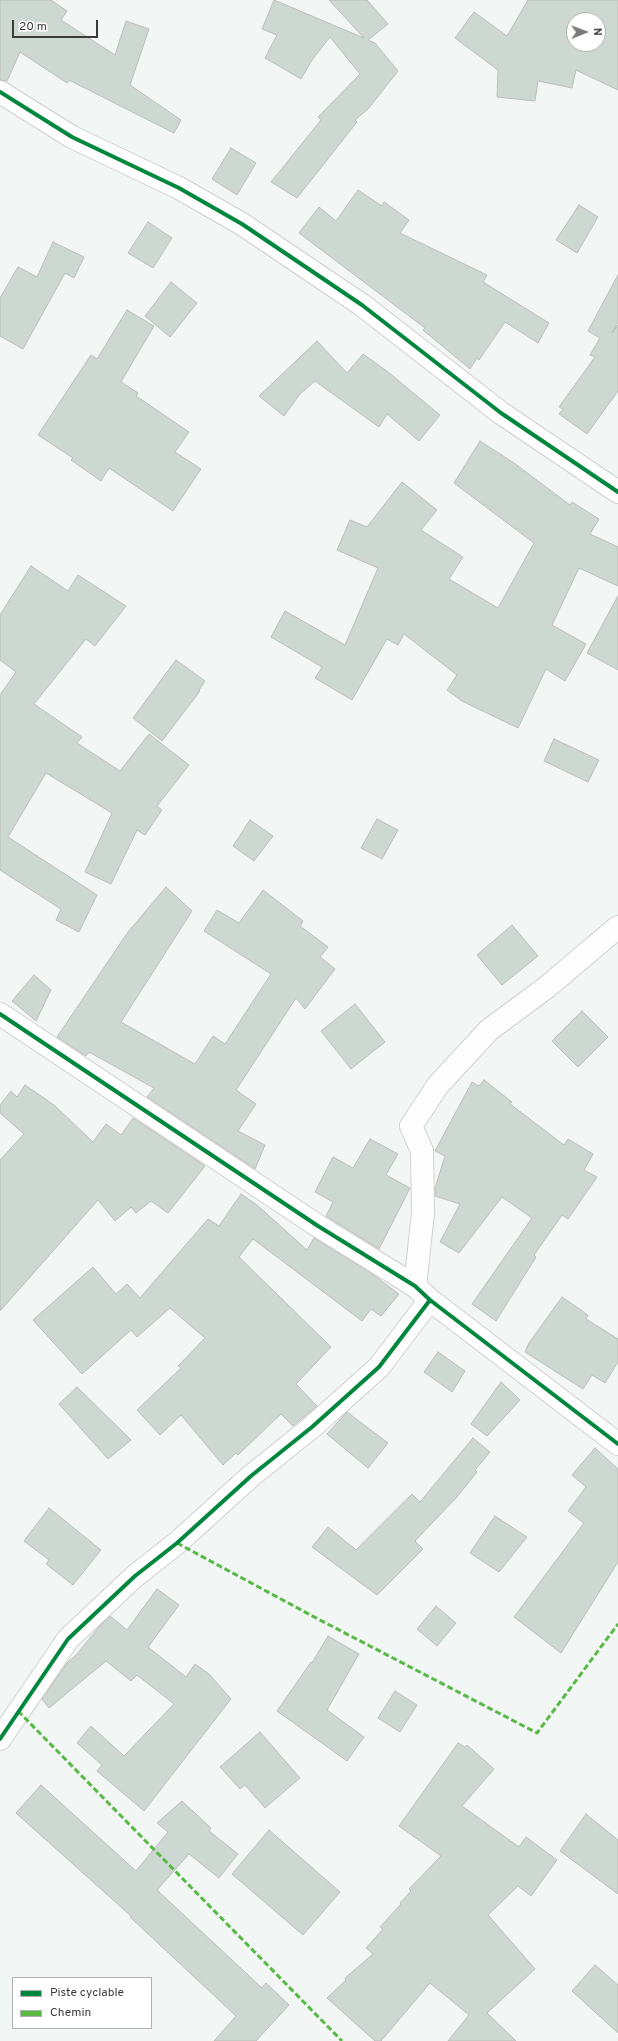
<!DOCTYPE html>
<style>
body{margin:0}
#map{position:relative;width:618px;height:2041px;overflow:hidden;background:#f2f6f4;font-family:Overpass,sans-serif}
canvas{display:block}
.legend{position:absolute;left:12px;top:1977px;width:140px;height:52px;box-sizing:border-box;background:#fff;border:1px solid #b0b1b0;margin:0;padding:5px 7px;list-style:none;font-size:12px;color:#393b39}
.legend li{display:flex;align-items:center;gap:8px;height:20px}
.legend b{width:20px;border:1px solid #b0b1b0}
.north{position:absolute;left:566px;top:12px;width:40px;height:40px;box-sizing:border-box;background:#fff;border:1px solid #b0b1b0;border-radius:50%;rotate:89deg;font-size:11px;font-weight:700;line-height:16px;text-align:center;color:#393b39}
.north::after{content:'';display:block;margin:auto;width:14px;height:18px;background:#7a7c7a;clip-path:polygon(50% 0,100% 100%,50% 72%,0 100%)}
.scale{position:absolute;left:12px;top:20px;width:86px;height:18px;box-sizing:border-box;border:2px solid #393b39;border-top:0;padding-left:5px;font-size:12px;line-height:14px;white-space:nowrap;color:#393b39;-webkit-text-stroke:3px #fff;paint-order:stroke}
</style>
<div id="map">
<canvas width="618" height="2041"></canvas>
<ul class="legend">
<li><b style="height:5px;background:#00873e"></b>Piste cyclable</li>
<li><b style="height:5px;background:#58b947"></b>Chemin</li>
</ul>
<div class="north">N</div>
<div class="scale">20 m</div>
</div>
<script>
const context = document.querySelector('canvas').getContext('2d');
context.lineJoin = 'round';
function fill(path, color) { context.fillStyle = color; context.fill(path, 'evenodd'); }
const poly = rows => new Path2D(rows.map(r => 'M' + r).join(''));
function strokePath(path, color, width, dash) { context.strokeStyle = color; context.lineWidth = width; context.lineCap = dash ? 'butt' : 'round'; context.setLineDash(dash || []); context.stroke(path); }
const building = poly([
 [0,0,51,0,67,11,61,20,115,55,126,21,149,29,130,85,181,120,174,133,69,80,67,83,20,52,7,81,0,80,0,0],
 [274,0,364,38,329,0,367,0,388,24,368,40,375,43,398,71,368,109,355,120,357,122,297,198,271,182,321,120,318,117,360,74,330,37,312,60,301,79,265,58,277,35,262,29,274,0],
 [528,0,618,0,618,90,576,70,572,88,538,81,535,101,497,97,498,70,455,38,474,12,507,36,528,0],
 [574,20,598,20,598,44,574,44,574,20],
 [231,148,256,163,237,195,212,179,231,148],
 [358,190,382,206,384,202,409,220,400,233,487,275,483,282,549,323,538,343,505,322,479,360,477,358,470,369,423,330,425,328,299,233,319,207,336,221,358,190],
 [579,205,598,217,577,253,556,240,579,205],
 [148,222,172,238,153,268,128,253,148,222],
 [53,242,84,257,74,278,65,273,23,349,0,336,0,298,18,267,37,277,53,242],
 [618,275,618,322,612,333,618,325,618,391,587,434,559,414,563,409,559,407,595,357,590,355,600,338,588,331,618,275],
 [171,282,197,303,170,337,145,316,171,282],
 [127,310,154,326,121,382,138,393,136,396,189,432,175,452,201,469,173,511,109,468,101,481,71,460,73,458,38,435,91,355,97,359,127,310],
 [317,341,347,373,363,354,388,372,440,415,419,441,387,414,379,427,315,381,300,394,284,416,259,396,317,341],
 [480,441,514,463,570,505,572,502,599,519,590,534,618,547,618,586,579,568,552,625,586,644,565,681,546,669,518,728,462,701,447,690,457,675,404,634,398,645,387,639,352,700,315,678,322,667,271,637,285,611,345,645,378,568,337,550,350,520,367,527,402,482,437,510,421,530,463,557,449,579,498,608,534,543,454,483,480,441],
 [31,566,68,591,78,575,126,606,95,646,86,639,34,704,82,737,77,743,120,771,149,734,189,765,157,806,162,810,145,835,137,830,111,884,85,872,112,813,46,773,8,837,97,895,79,932,56,920,61,909,0,870,0,695,16,672,0,660,0,615,31,566],
 [618,596,618,670,587,653,618,596],
 [176,660,205,681,199,690,200,691,162,741,133,718,176,660],
 [554,739,599,760,588,782,544,761,554,739],
 [377,819,398,830,382,859,361,848,377,819],
 [250,820,273,836,254,861,233,846,250,820],
 [166,887,192,911,121,1022,195,1064,213,1036,225,1044,271,974,204,931,217,910,239,923,263,890,303,921,300,926,328,947,320,957,335,969,305,1009,296,998,236,1090,256,1104,238,1131,265,1145,255,1169,147,1097,154,1088,89,1052,86,1056,57,1037,128,932,166,887],
 [512,925,538,956,502,985,477,955,512,925],
 [34,975,51,990,36,1021,12,1001,34,975],
 [355,1004,385,1042,351,1069,321,1031,355,1004],
 [582,1011,608,1037,578,1067,552,1041,582,1011],
 [484,1080,512,1102,510,1104,564,1145,568,1139,593,1154,584,1170,597,1177,568,1219,562,1215,534,1255,536,1257,496,1321,472,1304,532,1218,502,1197,459,1253,440,1242,460,1204,435,1196,435,1188,445,1156,435,1151,472,1082,479,1086,484,1080],
 [25,1085,54,1105,93,1142,106,1124,121,1135,133,1118,205,1166,168,1213,151,1201,136,1213,131,1207,115,1221,98,1200,0,1311,0,1160,24,1134,0,1113,0,1105,11,1091,17,1097,25,1085],
 [370,1139,398,1154,386,1175,410,1188,379,1249,326,1216,333,1202,315,1192,333,1157,353,1168,370,1139],
 [241,1194,257,1205,307,1250,314,1238,368,1271,399,1294,381,1316,371,1309,362,1321,253,1239,239,1257,331,1347,296,1384,317,1406,293,1426,281,1414,238,1455,236,1453,223,1465,181,1415,160,1435,137,1410,181,1368,178,1366,205,1338,170,1308,137,1337,131,1330,82,1374,33,1320,93,1267,116,1294,127,1284,140,1298,208,1219,219,1226,241,1194],
 [562,1297,588,1315,586,1319,618,1339,618,1362,605,1383,592,1375,583,1389,525,1352,529,1343,562,1297],
 [438,1352,465,1371,452,1392,424,1372,438,1352],
 [501,1382,520,1400,487,1436,471,1424,501,1382],
 [77,1387,131,1440,108,1459,59,1404,77,1387],
 [347,1412,388,1443,368,1468,327,1434,347,1412],
 [473,1438,490,1452,475,1470,477,1472,456,1498,415,1541,423,1549,377,1595,312,1547,328,1527,356,1550,412,1494,420,1502,473,1438],
 [595,1448,618,1469,618,1562,561,1653,514,1617,584,1523,568,1511,586,1487,572,1475,595,1448],
 [49,1508,101,1550,73,1585,46,1564,49,1560,24,1541,49,1508],
 [495,1516,527,1537,499,1572,470,1553,495,1516],
 [157,1589,179,1605,148,1647,186,1677,195,1664,209,1674,231,1699,144,1811,97,1771,102,1765,77,1743,91,1726,124,1756,174,1704,137,1675,131,1681,106,1661,49,1708,42,1699,67,1663,77,1654,98,1628,110,1616,127,1630,157,1589],
 [436,1606,456,1623,437,1646,417,1629,436,1606],
 [328,1636,359,1654,327,1710,364,1737,347,1761,277,1711,311,1662,312,1663,328,1636],
 [395,1691,417,1705,400,1732,378,1718,395,1691],
 [260,1732,300,1778,265,1808,245,1785,240,1789,220,1767,260,1732],
 [458,1743,465,1747,467,1745,494,1769,462,1806,519,1847,526,1837,557,1860,531,1896,518,1886,488,1915,535,1969,487,2013,516,2041,448,2041,469,2015,430,1983,381,2041,375,2041,327,1998,346,1980,345,1978,373,1954,366,1948,383,1929,380,1927,401,1904,400,1903,411,1891,409,1889,441,1856,399,1826,458,1743],
 [41,1785,136,1871,168,1832,157,1823,182,1801,211,1828,209,1831,238,1854,219,1878,189,1854,157,1890,262,1988,266,1983,289,2005,256,2041,214,2041,236,2016,130,1917,131,1916,16,1813,41,1785],
 [586,1814,618,1840,618,1894,560,1851,586,1814],
 [269,1830,340,1892,303,1935,232,1874,269,1830],
 [595,1965,618,1985,618,2033,572,1991,595,1965]
]);
fill(building, '#ced8d2');
strokePath(building, '#babdbb', 1);
const minor = poly([
 [0,92,72,137,179,188,242,224,362,305,501,413,618,492],
 [0,1014,318,1226,415,1286,430,1300,618,1444],
 [415,1286,423,1213,422,1151,411,1126,438,1085,489,1030,547,987,618,927],
 [0,1739,68,1639,135,1576,177,1543,251,1476,312,1427,379,1367,430,1300]
]);
strokePath(minor, '#cfd1cf', 24);
strokePath(minor, '#fdfefd', 22);
strokePath(poly([
 [177,1543,318,1619,537,1733,618,1624],
 [18,1711,342,2041]
]), '#58b947', 3, [6, 3]);
strokePath(poly([
 [0,92,72,137,179,188,242,224,362,305,501,413,618,492],
 [0,1014,318,1226,415,1286,430,1300,618,1444],
 [0,1739,68,1639,135,1576,177,1543,251,1476,312,1427,379,1367,430,1300]
]), '#00873e', 4);
</script>
